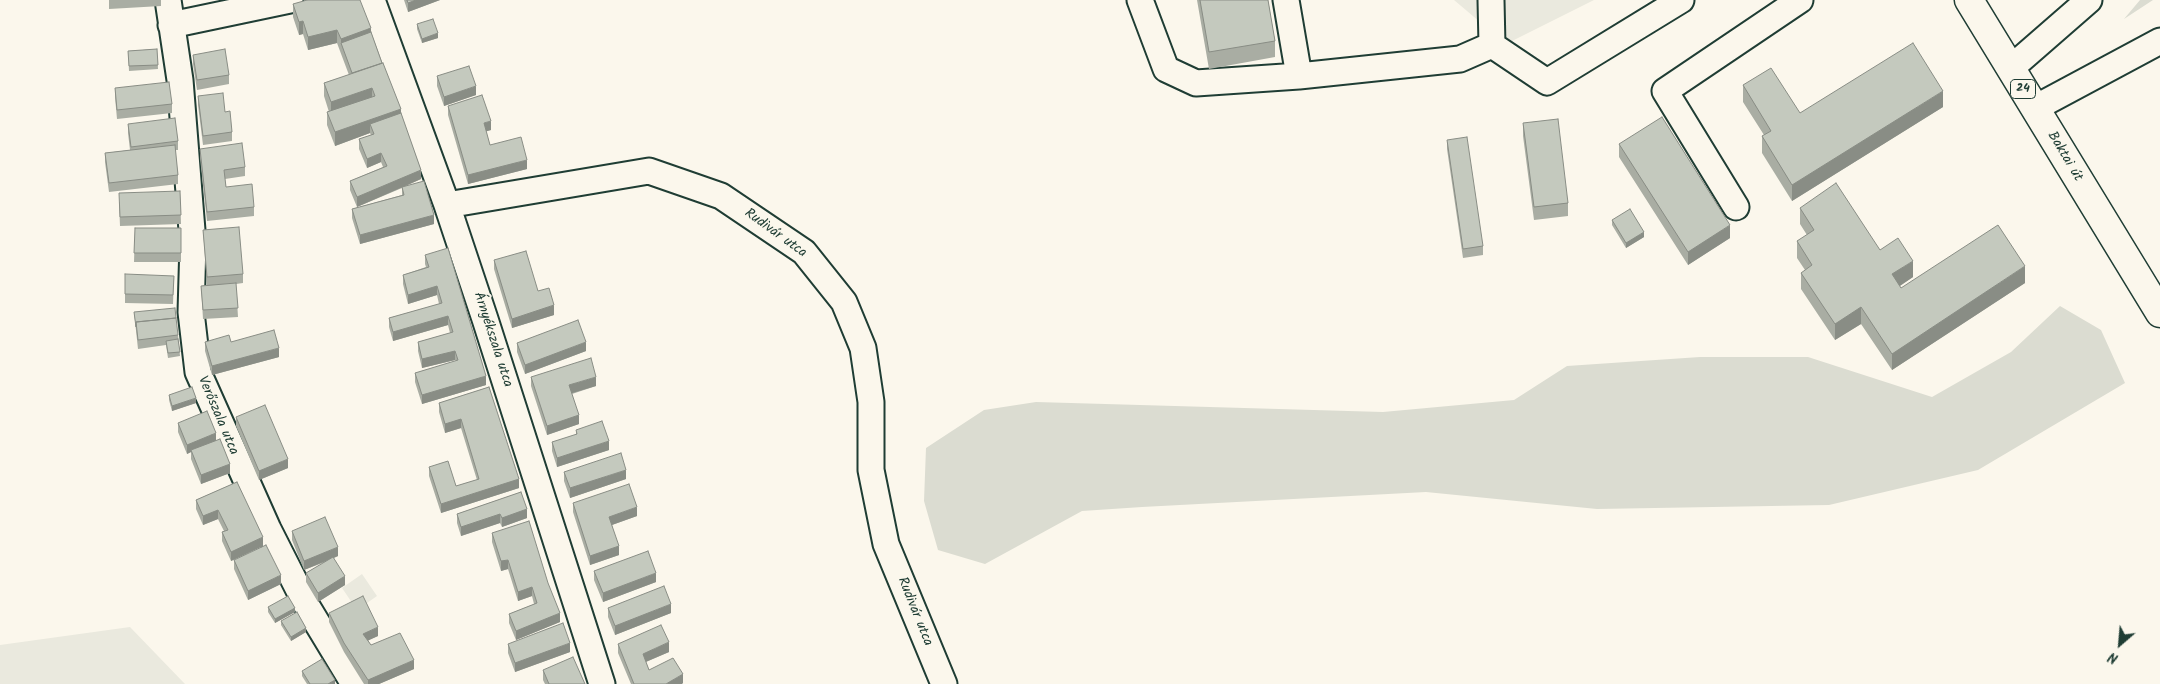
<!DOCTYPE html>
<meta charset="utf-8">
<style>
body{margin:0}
#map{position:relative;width:2160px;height:684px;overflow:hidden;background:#fbf7ec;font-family:Kalam,sans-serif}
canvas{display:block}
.north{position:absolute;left:2095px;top:619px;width:50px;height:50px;-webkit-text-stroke:4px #fbf7ec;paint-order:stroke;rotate:207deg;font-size:14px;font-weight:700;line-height:20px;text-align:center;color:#1f3d34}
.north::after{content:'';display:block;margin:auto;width:18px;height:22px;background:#1f3d34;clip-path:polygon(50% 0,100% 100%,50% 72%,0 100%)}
</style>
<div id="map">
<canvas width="2160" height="684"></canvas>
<div class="north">N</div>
</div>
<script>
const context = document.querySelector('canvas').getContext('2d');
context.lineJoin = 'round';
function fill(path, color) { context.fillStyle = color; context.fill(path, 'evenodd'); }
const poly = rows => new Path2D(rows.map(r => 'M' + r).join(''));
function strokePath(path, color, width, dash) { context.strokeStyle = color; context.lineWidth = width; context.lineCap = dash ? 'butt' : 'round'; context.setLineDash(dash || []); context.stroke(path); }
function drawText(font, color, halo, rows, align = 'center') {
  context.font = font + ' Kalam,sans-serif'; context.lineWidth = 4; context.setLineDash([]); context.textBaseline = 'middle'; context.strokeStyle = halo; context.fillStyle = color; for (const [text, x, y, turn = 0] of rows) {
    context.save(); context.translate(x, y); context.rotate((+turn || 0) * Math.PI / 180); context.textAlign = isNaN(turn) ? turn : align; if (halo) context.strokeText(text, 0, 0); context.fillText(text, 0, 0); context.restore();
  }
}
fill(poly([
 [1454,0,1594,0,1506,44],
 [362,574,377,596,357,610,342,588],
 [130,627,185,684,0,684,0,645]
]), '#eae9de');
fill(poly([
 [2140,0,2153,0,2124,19],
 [2060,306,2101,330,2125,383,1978,470,1829,505,1597,509,1426,492,1142,507,1082,511,985,564,938,550,924,501,926,448,984,410,1036,402,1383,412,1514,400,1567,366,1700,357,1808,357,1932,397,2011,352]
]), '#dbdcd1');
const minor = poly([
 [168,0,180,80,193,243,191,312,198,372,268,529,308,608,354,684],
 [372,0,447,205,485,319,602,684],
 [1140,0,1166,69,1196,83,1299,76],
 [1286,0,1299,76,1460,59,1492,45],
 [1491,0,1492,45,1547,82,1681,0],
 [171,25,290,0],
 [2011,68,2089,0],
 [2035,108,2160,41],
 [447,205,649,171,721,196,804,252,844,302,863,348,871,402,871,470,886,544,944,684],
 [1736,207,1665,91,1800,0]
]);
const major = poly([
 [1969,0,2160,313]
]);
strokePath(minor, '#1f3d34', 29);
strokePath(major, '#1f3d34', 31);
strokePath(minor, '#fbf7ec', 25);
strokePath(major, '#fbf7ec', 28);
fill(poly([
 [109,0,161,0,161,6,109,9],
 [404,0,440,0,408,12],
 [1197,0,1268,0,1275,41,1275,57,1209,69],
 [293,4,371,32,401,113,421,179,408,185,434,224,360,244,352,218,352,209,402,195,402,188,357,207,350,190,350,181,383,167,381,162,367,168,359,149,359,139,371,135,370,133,335,146,327,125,327,112,329,112,324,96,324,83,349,75,337,43,308,50,303,34,299,35,293,17],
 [417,24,438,38,422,43,417,29],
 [157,49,158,69,129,71,128,51],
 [193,55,229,75,229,84,197,90,193,64],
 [437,76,476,95,444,106,437,86],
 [1743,85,1800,113,1943,107,1792,201,1762,153,1762,136,1764,135,1743,102],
 [115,88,172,104,172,113,117,119,115,97],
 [198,96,225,112,232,132,232,141,203,145,198,105],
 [448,106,491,130,486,131,490,145,527,169,468,184,448,115],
 [1523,123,1568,203,1568,216,1534,220,1523,136],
 [128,124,178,141,178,150,175,150,178,175,178,184,109,192,105,162,105,153,130,150,128,133],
 [1447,140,1483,246,1483,255,1463,258,1447,149],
 [1619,144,1730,238,1688,265,1619,157],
 [200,149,245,167,245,176,225,179,226,187,254,207,254,216,207,221,200,158],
 [180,191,181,224,120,226,119,202],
 [1800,208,1880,250,1913,277,1900,286,1901,288,2025,283,1892,370,1861,324,1835,340,1801,289,1801,273,1805,270,1797,258,1797,241,1807,235,1800,224],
 [1612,220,1644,237,1626,248,1612,225],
 [135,228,181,228,181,262,134,262],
 [203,230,243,274,243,283,236,284,238,317,203,319,201,286,207,285],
 [425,255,486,385,422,404,415,382,415,373,456,361,455,360,422,368,418,351,418,342,450,333,448,325,393,341,389,327,389,318,439,304,437,295,408,304,403,284,403,275,426,267,425,264],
 [494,260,538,291,554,315,512,328,494,269],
 [174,276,173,304,125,303,125,294],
 [134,312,178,335,180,356,168,358,166,345,138,349],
 [205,342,231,342,279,357,212,375,205,351],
 [517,343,586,351,525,374,517,352],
 [531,377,596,386,572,394,579,424,547,435,531,386],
 [489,387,519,488,441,513,429,476,429,467,456,486,477,480,461,428,445,433,439,412,439,403],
 [169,395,196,403,172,411,169,400],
 [236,417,288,468,259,480,236,426],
 [178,423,216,440,230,473,201,484,191,459,191,452,187,454,178,432],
 [576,430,609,450,557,467,552,451,552,442,576,435],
 [564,472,626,479,570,498,564,481],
 [237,482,263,546,231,561,222,541,222,532,224,531,218,519,203,525,196,509,196,500],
 [521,492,527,518,502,527,500,523,461,536,457,523,457,514],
 [573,503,637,516,612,525,619,555,590,565,573,512],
 [292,531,338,556,334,558,345,585,318,602,306,582,306,573,325,562,304,570,292,540],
 [492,533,560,622,516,640,509,623,509,614,534,604,532,596,518,601,508,569,501,571,492,542],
 [234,560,281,584,248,600,234,569],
 [594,571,656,582,603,602,594,580],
 [268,607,295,612,275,623,268,612],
 [608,608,671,613,615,635,608,617],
 [329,613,378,636,368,640,371,645,414,669,379,684,364,684,344,652,329,622],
 [281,621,306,632,291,641,281,625],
 [508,644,570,652,515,672,508,653],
 [618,644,669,652,646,662,649,670,683,683,631,684,618,653],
 [543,670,585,684,545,684,543,680],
 [302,671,335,684,307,684,302,676]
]), '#a9ada3');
fill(poly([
 [416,0,440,0,408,12,408,3],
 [303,21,303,34,299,35,299,22],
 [371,28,371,41,341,43,341,39],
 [337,30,337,43,308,50,308,37],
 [438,33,438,38,422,43,422,39],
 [476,86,476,95,444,106,444,97],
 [372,88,372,101,331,115,331,102],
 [1943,91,1943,107,1792,201,1792,185],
 [401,109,401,122,370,124,370,133,335,146,335,132],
 [491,121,491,130,484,132,484,123],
 [381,153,381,162,367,168,367,159],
 [527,160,527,169,468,184,468,175],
 [421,170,421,179,357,207,357,197],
 [434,215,434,224,360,244,360,235],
 [1730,225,1730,238,1688,265,1688,252],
 [1644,232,1644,237,1626,248,1626,243],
 [1913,261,1913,277,1892,291,1892,274],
 [2025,266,2025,283,1892,370,1892,354],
 [437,286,437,295,408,304,408,295],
 [554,305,554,315,512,328,512,319],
 [1861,307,1861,324,1835,340,1835,324],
 [448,316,448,325,393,341,393,332],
 [586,342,586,351,525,374,525,365],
 [279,348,279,357,212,375,212,366],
 [455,351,455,360,422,368,422,359],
 [486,376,486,385,422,404,422,395],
 [596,377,596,386,569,394,569,385],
 [196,398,196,403,172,411,172,406],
 [579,415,579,424,547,435,547,426],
 [461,419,461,428,445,433,445,424],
 [216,433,216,442,191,450,191,452,187,454,187,445],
 [609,441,609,450,557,467,557,458],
 [288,459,288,468,259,480,259,471],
 [230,464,230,473,201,484,201,475],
 [626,470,626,479,570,498,570,488],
 [519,479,519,488,441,513,441,504],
 [637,507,637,516,609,526,609,517],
 [527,509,527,518,502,527,502,518],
 [218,510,218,519,203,525,203,516],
 [500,514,500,523,461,536,461,527],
 [263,537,263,546,231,561,231,552],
 [619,546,619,555,590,565,590,556],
 [338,547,338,556,304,570,304,561],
 [508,560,508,569,501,571,501,561],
 [656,573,656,582,603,602,603,593],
 [281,575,281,584,248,600,248,591],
 [345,576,345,585,318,602,318,593],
 [532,587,532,596,518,601,518,592],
 [671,604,671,613,615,635,615,626],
 [295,608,295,612,275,623,275,619],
 [560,613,560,622,516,640,516,631],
 [378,627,378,636,363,643,363,634],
 [306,628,306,632,291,641,291,637],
 [669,642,669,652,643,663,643,654],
 [570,643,570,652,515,672,515,663],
 [414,660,414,669,379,684,368,684,368,680],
 [683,674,683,683,682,684,666,684],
 [335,680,335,684,328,684]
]), '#898d85');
const building = poly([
 [307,0,360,0,371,28,341,39,337,30,308,37,303,21,299,22,293,4,307,0],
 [407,0,416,0,408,3,407,0],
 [1200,0,1268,0,1275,41,1209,52,1200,0],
 [433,19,438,33,422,39,417,24,433,19],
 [371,32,382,63,352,73,341,43,371,32],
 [1913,43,1943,91,1792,185,1762,136,1771,131,1743,85,1771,68,1800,113,1913,43],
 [157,49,158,65,129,66,128,51,157,49],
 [225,49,229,75,197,80,193,55,225,49],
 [383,63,401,109,335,132,327,112,375,96,372,88,331,102,324,83,383,63],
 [469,66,476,86,444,97,437,76,469,66],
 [169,82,172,104,117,110,115,88,169,82],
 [223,93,225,112,230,111,232,132,203,136,198,96,223,93],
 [482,95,491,121,484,123,490,145,521,137,527,160,468,175,448,106,482,95],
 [401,113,421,170,357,197,350,181,387,166,381,153,367,159,359,139,374,134,370,124,401,113],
 [1662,117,1730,225,1688,252,1619,144,1662,117],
 [175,118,178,141,131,147,128,124,175,118],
 [1558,119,1568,203,1534,207,1523,123,1558,119],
 [1467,137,1483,246,1463,249,1447,140,1467,137],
 [242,143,245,167,224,170,226,187,252,184,254,207,207,212,200,149,242,143],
 [175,145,178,175,109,183,105,153,175,145],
 [424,181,434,215,360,235,352,209,404,195,402,187,424,181],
 [1836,183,1880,250,1898,238,1913,261,1892,274,1901,288,1998,225,2025,266,1892,354,1861,307,1835,324,1801,273,1812,265,1797,241,1814,230,1800,208,1836,183],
 [180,191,181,215,120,217,119,193,180,191],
 [1630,209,1644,232,1626,243,1612,220,1630,209],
 [239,227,243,274,207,277,203,230,239,227],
 [135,228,181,228,181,253,134,253,135,228],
 [448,248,486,376,422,395,415,373,458,360,455,351,422,359,418,342,453,332,448,316,393,332,389,318,442,303,437,286,408,295,403,275,429,267,425,255,448,248],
 [526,251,538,291,549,288,554,305,512,319,494,260,526,251],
 [125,274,174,276,173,295,125,294,125,274],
 [236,283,238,308,203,310,201,286,236,283],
 [175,308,176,318,136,322,136,327,134,312,175,308],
 [176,318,178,335,138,340,136,322,176,318],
 [578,320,586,342,525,365,517,343,578,320],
 [274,330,279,348,212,366,205,342,229,335,231,342,274,330],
 [178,339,180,352,168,353,166,341,178,339],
 [591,358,596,377,569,385,579,415,547,426,531,377,591,358],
 [192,387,196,398,172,406,169,395,192,387],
 [489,387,519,479,441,504,429,467,448,461,456,486,479,479,461,419,445,424,439,403,489,387],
 [265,405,288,459,259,471,236,417,265,405],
 [207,411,216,433,187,445,178,423,207,411],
 [602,421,609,441,557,458,552,442,577,434,576,430,602,421],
 [220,439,230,464,201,475,191,450,220,439],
 [621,453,626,470,570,488,564,472,621,453],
 [237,482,263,537,231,552,222,532,228,530,218,510,203,516,196,500,237,482],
 [629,484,637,507,609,517,619,546,590,556,573,503,629,484],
 [521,492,527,509,502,518,500,514,461,527,457,514,521,492],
 [325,517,338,547,304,561,292,531,325,517],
 [529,521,548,583,560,613,516,631,509,614,537,603,532,587,518,592,508,560,501,561,492,533,529,521],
 [266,545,281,575,248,591,234,560,266,545],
 [648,551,656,573,603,593,594,571,648,551],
 [333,557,345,576,318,593,306,573,333,557],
 [664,586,671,604,615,626,608,608,664,586],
 [288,596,295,608,275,619,268,607,288,596],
 [363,596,378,627,363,634,371,645,400,633,414,660,368,680,344,643,329,613,363,596],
 [297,612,306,628,291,637,281,621,297,612],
 [563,623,570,643,515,663,508,644,563,623],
 [661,625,669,642,643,654,649,670,673,658,683,674,666,684,634,684,618,644,661,625],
 [573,657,585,684,549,684,543,670,573,657],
 [322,659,335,680,328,684,310,684,302,671,322,659]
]);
fill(building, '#c4c9be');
strokePath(building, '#898d85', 1);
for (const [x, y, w] of [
 [2023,89,25]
]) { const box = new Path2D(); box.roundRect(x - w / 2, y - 9.5, w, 19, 4); context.fillStyle = '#fbf7ec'; context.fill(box); strokePath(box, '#1f3d34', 1); }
drawText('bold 12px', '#1f3d34', null, [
 ["24",2023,89]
]);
drawText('14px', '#1f3d34', '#fbf7ec', [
 ["Baktai út",2064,157,59],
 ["Rudivár utca",775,234,36],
 ["Árnyékszala utca",492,340,72],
 ["Verőszala utca",217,416,67],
 ["Rudivár utca",914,612,68]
]);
</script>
